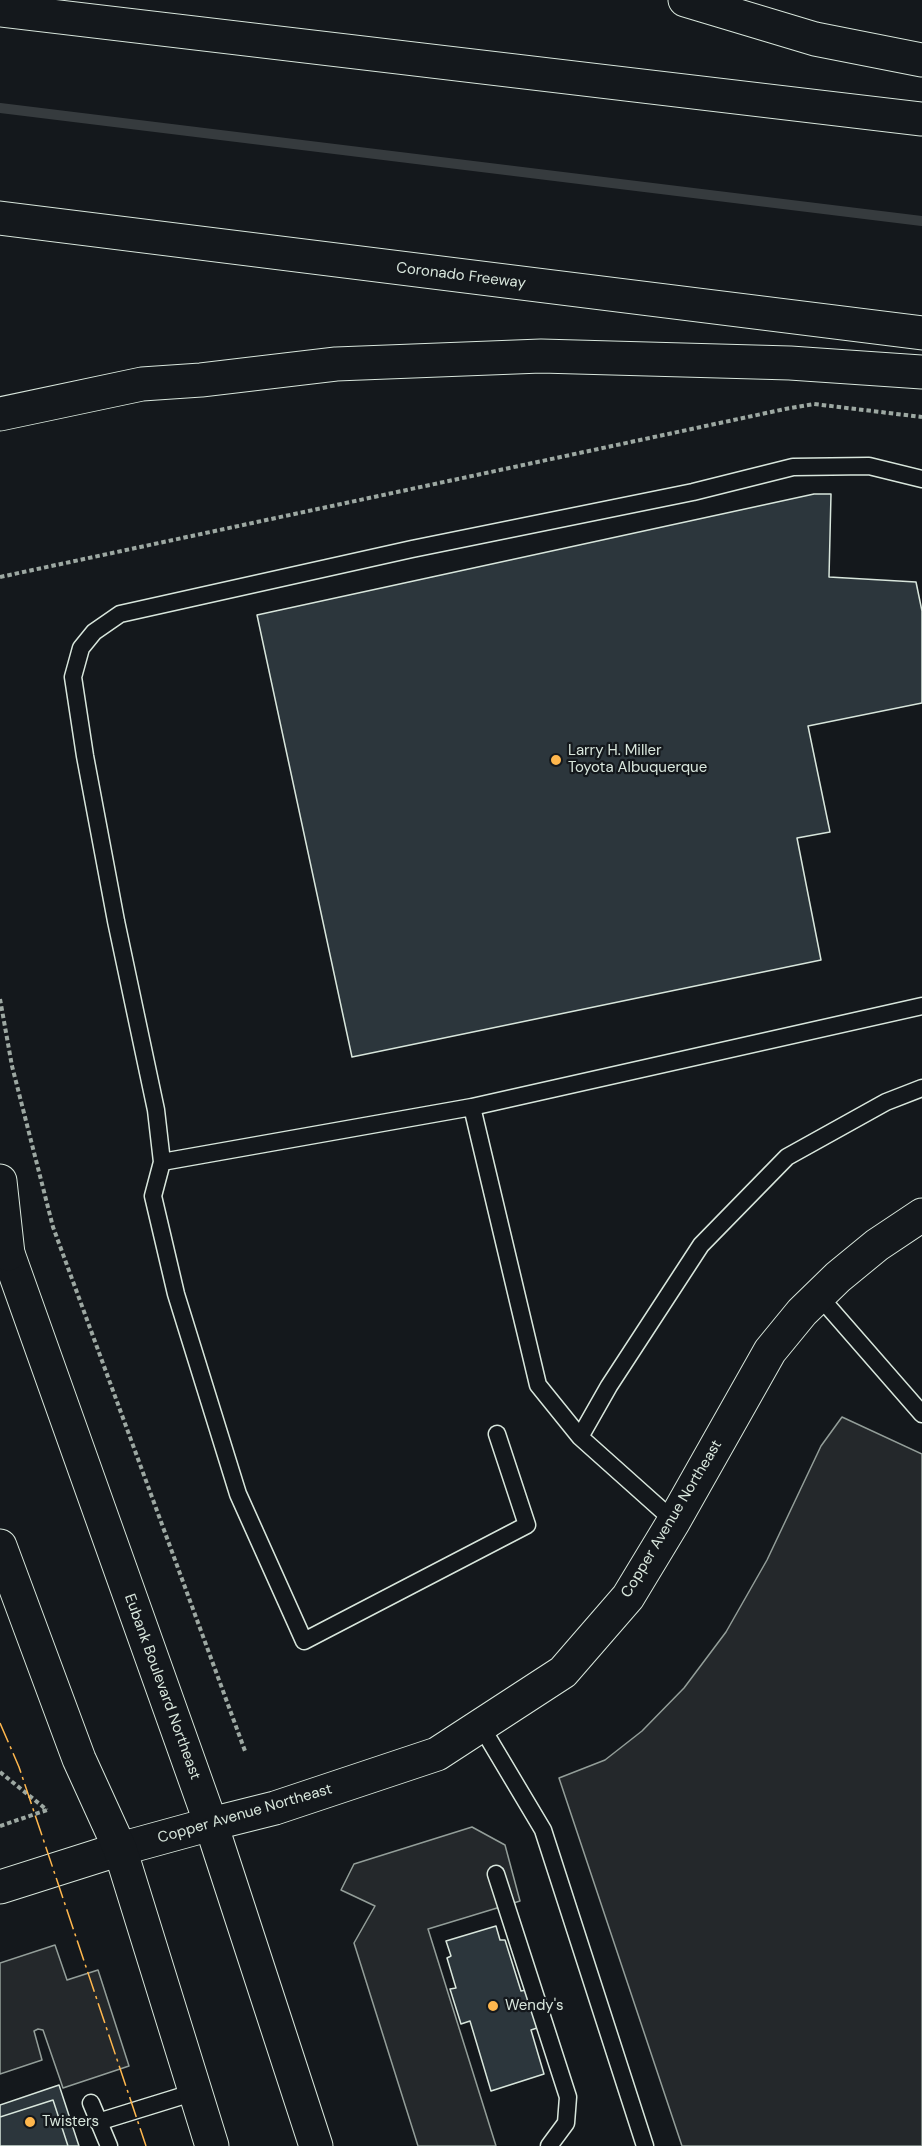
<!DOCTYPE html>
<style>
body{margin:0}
canvas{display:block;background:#14181c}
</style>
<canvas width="922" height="2146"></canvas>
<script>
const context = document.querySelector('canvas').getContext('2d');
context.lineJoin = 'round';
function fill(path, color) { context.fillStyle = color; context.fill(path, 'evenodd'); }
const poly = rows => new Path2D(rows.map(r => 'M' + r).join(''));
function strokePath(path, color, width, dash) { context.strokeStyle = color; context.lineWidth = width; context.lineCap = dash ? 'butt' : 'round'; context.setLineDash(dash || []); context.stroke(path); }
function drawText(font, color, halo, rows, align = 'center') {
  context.font = font + ' "DM Sans",sans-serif'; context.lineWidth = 4.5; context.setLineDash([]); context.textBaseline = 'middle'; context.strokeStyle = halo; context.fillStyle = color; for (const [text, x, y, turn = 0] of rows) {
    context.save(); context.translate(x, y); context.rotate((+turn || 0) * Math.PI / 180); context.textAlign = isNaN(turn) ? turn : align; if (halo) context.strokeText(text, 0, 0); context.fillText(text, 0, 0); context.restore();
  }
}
const parking = poly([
 [842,1417,922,1454,922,2146,682,2146,559,1778,605,1760,642,1731,684,1688,726,1632,767,1560,821,1446,842,1417],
 [472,1827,505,1845,520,1901,428,1929,496,2146,418,2146,354,1943,375,1906,341,1890,354,1864,472,1827],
 [55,1945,67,1980,98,1970,129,2066,63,2088,43,2030,38,2029,34,2031,42,2060,0,2074,0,1963,55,1945]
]);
fill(parking, '#24282b');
strokePath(parking, '#939e99', 1.5);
strokePath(poly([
 [0,108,922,221]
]), '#363b3e', 10);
const building = poly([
 [814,494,831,494,829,577,916,582,922,611,922,703,808,726,830,832,797,838,821,960,352,1057,257,615,814,494],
 [496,1926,500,1940,505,1940,521,1991,526,1990,537,2028,531,2030,544,2074,491,2091,470,2021,461,2024,450,1989,456,1988,447,1958,451,1956,446,1941,496,1926],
 [59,2085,79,2146,68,2146,53,2100,0,2117,0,2105,59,2085],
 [53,2100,68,2146,0,2146,0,2117,53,2100]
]);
fill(building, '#2c363c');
strokePath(building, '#d8e6dc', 1.5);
const service = poly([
 [472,1107,538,1385,580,1437,674,1521],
 [162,1162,472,1107,922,1006],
 [819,1296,922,1414],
 [497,1434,527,1525,304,1641,238,1494,176,1294,153,1196,162,1162,156,1110,116,921,85,756,73,677,81,648,94,632,120,614,412,549,693,492,793,467,869,466,922,479],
 [580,1437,609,1386,701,1245,787,1157,886,1102,922,1088],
 [481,1726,543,1830,645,2146],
 [496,1874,568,2097,566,2123,549,2146],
 [91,2103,109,2146],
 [98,2122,195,2092]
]);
const minor = poly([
 [211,1824,275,1808,437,1754,563,1672,628,1597,674,1521,770,1351,802,1312,838,1277,877,1245,922,1215]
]);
const tertiary = poly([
 [0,1887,120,1849,211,1824]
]);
const secondary = poly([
 [0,1231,211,1824,316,2146],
 [0,1546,79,1759,120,1849,212,2146]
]);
const motorway = poly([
 [685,0,815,39,922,60],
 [0,10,922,119],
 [0,218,922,333],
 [0,414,142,384,201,380,336,364,541,356,790,363,922,372],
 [0,1181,8,1254]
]);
strokePath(service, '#d8e6dc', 19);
strokePath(minor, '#d8e6dc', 35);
strokePath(tertiary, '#d8e6dc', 35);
strokePath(secondary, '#d8e6dc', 35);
strokePath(motorway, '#d8e6dc', 35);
strokePath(poly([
 [0,577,785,409,814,404,922,417],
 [0,999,12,1066,53,1227,245,1751],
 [0,1772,47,1810],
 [0,1826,47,1810]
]), '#9da8a2', 4, [4.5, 3]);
strokePath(service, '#14181c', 16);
strokePath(minor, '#14181c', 33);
strokePath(tertiary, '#14181c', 33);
strokePath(secondary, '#14181c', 33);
strokePath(motorway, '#14181c', 33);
strokePath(poly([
 [0,1723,19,1767,146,2146]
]), '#ffb74d', 1.5, [21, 4.5, 3, 4.5]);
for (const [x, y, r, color] of [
 [556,760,6,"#ffb74d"],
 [493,2006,6,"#ffb74d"],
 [30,2122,6,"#ffb74d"]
]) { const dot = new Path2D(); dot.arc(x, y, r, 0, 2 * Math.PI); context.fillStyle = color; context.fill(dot); strokePath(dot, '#14181c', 2); }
drawText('15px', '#d8e6dc', '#14181c', [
 ["Coronado Freeway",461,276,7],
 ["Copper Avenue Northeast",672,1519,-59],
 ["Eubank Boulevard Northeast",162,1687,70],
 ["Copper Avenue Northeast",245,1814,-16]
]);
drawText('15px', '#d8e6dc', '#14181c', [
 ["Larry H. Miller",568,751],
 ["Toyota Albuquerque",568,768],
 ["Wendy's",505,2006],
 ["Twisters",42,2122]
], 'left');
</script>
